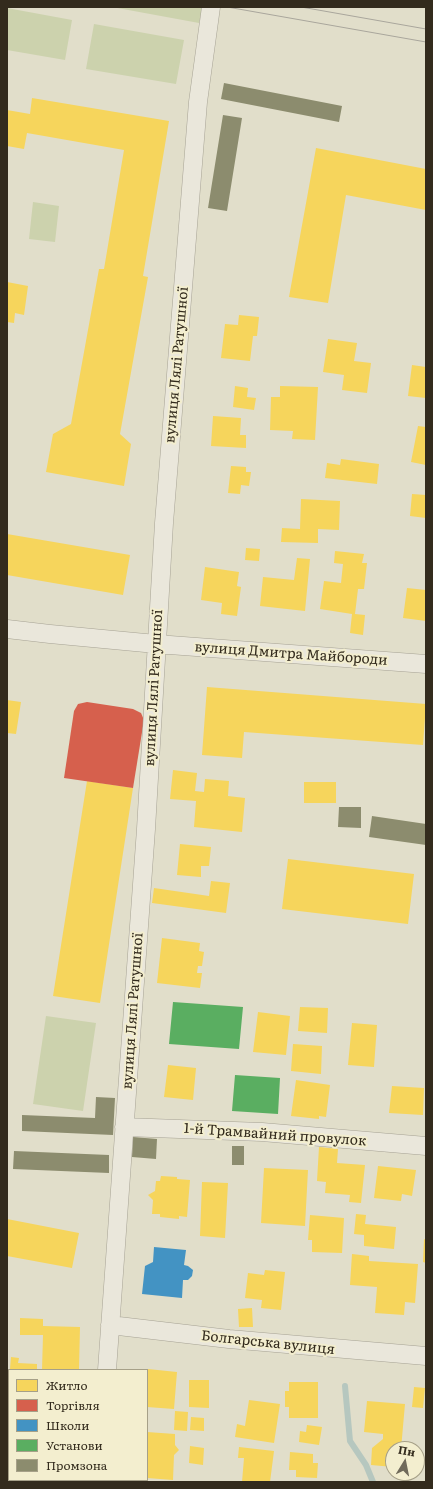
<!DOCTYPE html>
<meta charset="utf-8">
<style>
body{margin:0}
#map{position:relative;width:433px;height:1489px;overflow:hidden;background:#e1deca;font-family:Literata,serif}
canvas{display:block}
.frame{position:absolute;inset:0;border:8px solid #332b1d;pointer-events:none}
.legend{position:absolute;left:8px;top:1369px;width:140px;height:112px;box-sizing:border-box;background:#f3eecf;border:1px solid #a6a088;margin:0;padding:5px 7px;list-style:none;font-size:12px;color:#332b1d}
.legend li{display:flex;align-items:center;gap:8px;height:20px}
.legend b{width:20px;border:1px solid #a6a088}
.north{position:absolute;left:385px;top:1441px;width:40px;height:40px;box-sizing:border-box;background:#f3eecf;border:1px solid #a6a088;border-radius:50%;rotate:10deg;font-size:11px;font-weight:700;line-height:16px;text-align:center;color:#332b1d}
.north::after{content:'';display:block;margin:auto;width:14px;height:18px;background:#706a5a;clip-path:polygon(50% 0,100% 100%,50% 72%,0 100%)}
</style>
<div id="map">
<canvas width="433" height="1489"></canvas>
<div class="frame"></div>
<ul class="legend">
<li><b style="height:11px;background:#f6d55c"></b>Житло</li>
<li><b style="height:11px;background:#d6604d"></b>Торгівля</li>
<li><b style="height:11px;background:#4393c3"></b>Школи</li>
<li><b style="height:11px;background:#5aae61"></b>Установи</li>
<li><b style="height:11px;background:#8c8c6e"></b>Промзона</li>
</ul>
<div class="north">Пн</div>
</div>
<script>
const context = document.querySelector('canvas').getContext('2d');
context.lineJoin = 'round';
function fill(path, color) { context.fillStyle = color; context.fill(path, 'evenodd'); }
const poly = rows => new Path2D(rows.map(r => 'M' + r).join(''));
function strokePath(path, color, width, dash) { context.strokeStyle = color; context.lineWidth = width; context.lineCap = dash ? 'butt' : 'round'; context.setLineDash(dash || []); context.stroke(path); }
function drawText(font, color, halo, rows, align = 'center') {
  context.font = font + ' Literata,serif'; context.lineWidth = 4; context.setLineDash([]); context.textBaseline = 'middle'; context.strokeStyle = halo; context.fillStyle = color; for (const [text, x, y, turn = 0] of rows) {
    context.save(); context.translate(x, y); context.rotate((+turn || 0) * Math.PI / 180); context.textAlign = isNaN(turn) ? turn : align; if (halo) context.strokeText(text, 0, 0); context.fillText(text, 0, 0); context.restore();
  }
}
fill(poly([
 [112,7,203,7,199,23],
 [7,8,72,20,65,60,7,50],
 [94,24,184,40,176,84,86,69],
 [33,202,59,206,55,242,29,239],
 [46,1016,96,1023,83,1111,33,1104]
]), '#ccd2ad');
fill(poly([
 [32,98,169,121,143,276,148,277,120,434,131,444,124,486,46,472,53,434,71,424,99,269,104,269,124,150,27,133,24,149,7,146,7,110,30,114],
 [316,148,426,169,426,210,346,195,328,303,289,297],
 [7,282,28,286,24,315,15,313,14,323,7,322],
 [239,315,259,317,257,336,253,336,250,361,221,358,225,324,238,325],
 [328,339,357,343,354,361,371,363,367,393,342,390,344,375,323,372],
 [412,365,426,367,426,398,408,396],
 [235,386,248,388,247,397,256,398,254,410,233,407],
 [280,386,318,387,315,440,292,439,293,431,270,430,271,397,280,397],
 [213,416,241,418,240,435,246,435,246,448,211,446],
 [418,426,426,427,426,465,411,462],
 [341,459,379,464,377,484,325,478,327,463,340,465],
 [231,466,246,467,246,472,251,472,249,486,241,485,240,494,228,493],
 [412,494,426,495,426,518,410,516],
 [301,499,340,501,339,530,318,529,318,543,281,542,282,528,300,529],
 [7,534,130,555,123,595,7,575],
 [246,548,260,549,259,561,245,560],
 [335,551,364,554,362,563,367,563,364,589,358,589,355,614,365,615,363,635,350,633,352,614,320,609,324,581,341,583,343,564,334,563],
 [297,558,310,559,305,611,260,606,263,577,294,580],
 [205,567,239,572,237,586,241,587,237,616,221,614,222,603,201,600],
 [407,588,426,590,426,621,403,618],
 [207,687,426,704,423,745,244,732,242,758,202,755],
 [7,700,21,702,16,734,7,733],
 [173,770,197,773,195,791,204,792,205,779,229,781,228,796,245,798,242,832,194,827,196,801,170,799],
 [87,781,133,788,100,1003,53,996],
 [304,782,336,782,336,803,304,803],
 [180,844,211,847,209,866,201,866,201,877,177,875],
 [288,859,414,874,408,924,282,909],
 [211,881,230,883,226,913,152,903,154,888,209,896],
 [162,938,200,943,199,951,204,952,202,966,198,966,197,973,202,973,200,988,157,983],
 [300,1007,328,1008,327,1033,298,1031],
 [258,1012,290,1016,286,1055,253,1052],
 [352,1023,377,1025,374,1067,348,1065],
 [293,1044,322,1046,321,1074,291,1071],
 [168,1065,196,1068,193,1100,164,1097],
 [296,1080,330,1085,326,1117,319,1116,319,1119,291,1116],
 [392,1086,424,1088,423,1115,389,1113],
 [319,1147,338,1149,337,1163,365,1165,361,1203,349,1202,350,1195,325,1193,326,1182,317,1181],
 [378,1166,416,1170,412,1196,402,1194,401,1201,374,1198],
 [264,1168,308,1170,305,1226,261,1223],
 [161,1176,177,1177,177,1179,190,1180,187,1217,179,1216,179,1219,160,1217,160,1214,152,1214,153,1200,148,1195,155,1191,156,1181,160,1181],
 [202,1182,228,1183,225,1238,200,1236],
 [356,1214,366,1215,365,1224,396,1227,394,1249,364,1246,364,1235,354,1234],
 [310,1215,344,1218,342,1253,312,1252,312,1240,308,1240],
 [7,1219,79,1233,72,1268,7,1256],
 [424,1239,426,1240,426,1263,423,1262],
 [352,1254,369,1256,369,1261,418,1264,415,1303,405,1302,404,1315,375,1313,377,1287,350,1285],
 [265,1270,285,1272,281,1310,261,1308,262,1300,245,1298,248,1273,264,1275],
 [252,1308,253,1327,239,1327,238,1309],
 [20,1318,43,1319,43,1326,80,1327,79,1370,42,1370,43,1335,20,1335],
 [11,1357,19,1358,18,1363,37,1364,37,1370,10,1369],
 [148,1369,177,1372,174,1409,147,1407],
 [189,1380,209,1380,209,1408,189,1407],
 [289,1382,318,1382,318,1418,289,1418,289,1407,285,1407,285,1391,289,1391],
 [414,1387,425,1388,423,1408,412,1407],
 [249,1400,280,1404,274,1443,235,1437,237,1424,245,1426],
 [367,1401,405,1404,401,1449,393,1449,393,1467,371,1465,372,1448,383,1439,383,1434,364,1432],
 [175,1411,188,1412,187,1431,174,1430],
 [191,1417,204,1418,204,1431,190,1430],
 [307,1425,322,1427,319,1445,299,1442,300,1431,306,1432],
 [147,1432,175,1434,175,1445,179,1450,174,1455,173,1480,147,1478],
 [190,1446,204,1448,203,1465,189,1463],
 [239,1447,274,1451,270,1482,242,1482,244,1458,238,1458],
 [290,1452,313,1454,313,1463,318,1463,317,1478,296,1477,296,1470,289,1470],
 [8,1480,30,1481,30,1482,8,1482],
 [42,1480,73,1480,73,1482,42,1482]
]), '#f6d55c');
fill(poly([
 [87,702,133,709,141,713,144,720,133,788,64,778,74,711,78,704]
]), '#d6604d');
fill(poly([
 [154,1247,186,1250,184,1265,188,1266,193,1270,192,1276,188,1280,183,1280,182,1298,142,1294,145,1266,153,1262]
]), '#4393c3');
fill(poly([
 [173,1002,243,1007,239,1049,169,1044],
 [235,1075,280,1078,278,1114,232,1111]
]), '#5aae61');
fill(poly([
 [224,83,342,106,339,122,221,99],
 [223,115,242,118,227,211,208,208],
 [339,807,361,807,361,828,338,827],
 [372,816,426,824,426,845,369,837],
 [96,1097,115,1098,113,1135,22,1131,22,1115,95,1118],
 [133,1137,157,1139,156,1159,132,1157],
 [232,1146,244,1146,244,1165,232,1165],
 [14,1151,109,1155,109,1173,13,1169]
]), '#8c8c6e');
strokePath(poly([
 [345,1386,350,1441,366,1465,373,1482]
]), '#b6c7bf', 6);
const minor = poly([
 [7,629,50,634,156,644,426,664],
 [124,1127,262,1132,426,1146],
 [110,1325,229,1339,426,1356],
 [107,1370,146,829,164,523,198,102,211,7],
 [99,1482,99,1480]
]);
strokePath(minor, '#a6a294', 19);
strokePath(minor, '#eae7db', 18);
strokePath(poly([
 [227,7,426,42],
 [301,7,426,29]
]), '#a9a69c', 1);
drawText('14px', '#332b1d', '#f3eecf', [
 ["вулиця Лялі Ратушної",177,365,-85],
 ["вулиця Дмитра Майбороди",291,654,4],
 ["вулиця Лялі Ратушної",154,688,-87],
 ["вулиця Лялі Ратушної",133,1011,-86],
 ["1-й Трамвайний провулок",275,1135,4],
 ["Болгарська вулиця",268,1343,6]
]);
</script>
